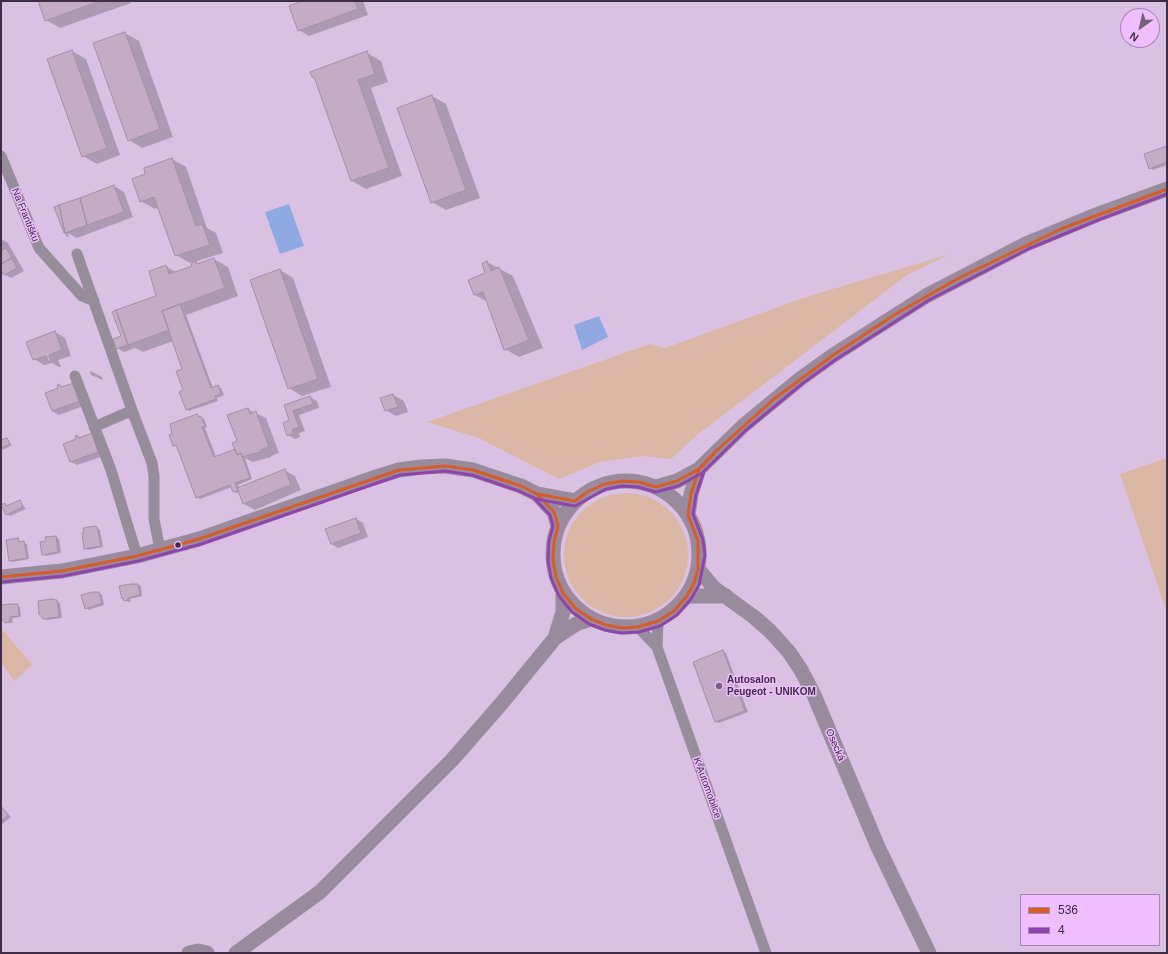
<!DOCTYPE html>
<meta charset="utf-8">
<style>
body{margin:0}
#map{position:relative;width:1168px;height:954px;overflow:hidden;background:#dac0e3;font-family:Arial,sans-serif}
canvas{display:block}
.frame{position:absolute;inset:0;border:2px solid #3f2c46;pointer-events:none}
.legend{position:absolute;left:1020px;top:894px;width:140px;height:52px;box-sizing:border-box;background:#eebeff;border:1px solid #a884b5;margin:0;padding:5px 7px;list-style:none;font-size:12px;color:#3f2c46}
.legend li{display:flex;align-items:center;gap:8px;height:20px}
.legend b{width:20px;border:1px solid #a884b5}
.north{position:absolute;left:1120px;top:8px;width:40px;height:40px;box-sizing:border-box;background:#eebeff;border:1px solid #a884b5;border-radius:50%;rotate:214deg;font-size:11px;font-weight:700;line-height:16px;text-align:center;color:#3f2c46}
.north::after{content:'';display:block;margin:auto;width:14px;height:18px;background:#75607d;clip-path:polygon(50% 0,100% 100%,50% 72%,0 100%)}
</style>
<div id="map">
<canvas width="1168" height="954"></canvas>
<div class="frame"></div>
<ul class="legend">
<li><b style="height:5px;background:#d75c27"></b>536</li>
<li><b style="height:5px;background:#8e44ad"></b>4</li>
</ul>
<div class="north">N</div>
</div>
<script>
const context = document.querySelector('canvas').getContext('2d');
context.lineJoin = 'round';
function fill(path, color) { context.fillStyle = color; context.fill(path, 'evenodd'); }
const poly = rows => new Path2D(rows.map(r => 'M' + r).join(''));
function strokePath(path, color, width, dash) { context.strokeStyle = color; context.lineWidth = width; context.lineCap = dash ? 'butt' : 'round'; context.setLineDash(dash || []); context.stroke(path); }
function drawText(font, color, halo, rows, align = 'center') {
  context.font = font + ' Arial,sans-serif'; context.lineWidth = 3; context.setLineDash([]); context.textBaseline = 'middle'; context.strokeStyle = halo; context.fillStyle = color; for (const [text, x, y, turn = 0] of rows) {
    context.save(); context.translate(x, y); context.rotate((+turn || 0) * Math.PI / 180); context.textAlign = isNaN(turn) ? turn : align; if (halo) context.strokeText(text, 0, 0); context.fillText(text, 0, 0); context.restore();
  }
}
fill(poly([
 [950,254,907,275,697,435,671,459,642,456,600,462,559,479,479,438,427,422,650,344,665,348,806,297],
 [1167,458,1167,613,1120,474],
 '564 555a62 62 0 1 1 124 0a62 62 0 1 1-124 0Z',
 [1,628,32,665,14,681,1,662]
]), '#dab7a4');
fill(poly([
 [289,204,304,246,280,254,265,212],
 [599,316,608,337,582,350,574,325]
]), '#90a9e2');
fill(poly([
 [39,1,130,1,131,3,60,28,46,20],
 [305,1,363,1,368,15,309,36,299,30],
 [125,33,139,41,173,137,142,148,129,140],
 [72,51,86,59,120,155,97,164,83,156],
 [367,53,381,61,388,82,371,88,402,176,366,189,352,181,316,79,313,77],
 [432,96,446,104,480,198,446,210,432,202],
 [1167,147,1167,165,1153,170,1150,168],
 [172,159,186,167,207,228,216,233,223,253,194,262,200,265,214,259,228,267,238,296,186,315,213,388,218,386,221,388,224,395,217,398,218,401,189,411,186,409,183,369,173,341,143,352,135,348,124,352,117,348,122,337,158,296,166,266,177,273,194,267,192,262,190,263,176,255,159,207,155,209,141,201,146,175],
 [114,186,124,192,133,217,77,238,68,233,69,238,66,236,55,208],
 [1,239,8,243,24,271,11,278,4,274,1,268],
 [487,262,513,276,543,348,519,357,505,349,488,302,475,295,487,274],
 [280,270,293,278,331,387,302,396,289,388],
 [55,332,65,338,71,356,58,360,61,367,59,367,52,363,44,365,34,359],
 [91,371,102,377,103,380,91,375,90,372],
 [59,385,63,387,86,405,59,415,52,411],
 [393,395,404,401,408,412,396,416,386,410],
 [310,397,317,401,319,408,299,415,305,431,299,433,300,437,295,439,288,435,290,421,285,406],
 [247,409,266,418,279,453,271,456,271,457,253,462,245,458,252,479,238,485,239,488,284,470,295,476,301,490,255,510,244,504,240,492,237,493,234,492,232,487,200,499,197,497,178,447,174,445,173,434,197,415,204,419,207,427,205,428,216,457,236,450],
 [91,435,104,456,77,465,71,462,77,436,81,438],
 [7,439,12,445,3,450,1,448,1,442],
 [20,501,26,509,10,516,7,514,5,504,8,506],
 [356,519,363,523,368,537,338,548,331,544],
 [97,528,100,530,103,547,88,550,85,548],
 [56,537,59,539,61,553,46,556,43,554],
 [18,539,21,543,27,544,29,559,13,562,10,560],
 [138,585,141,586,142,596,130,599,131,601,128,602,123,598],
 [99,593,102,595,104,605,89,610,86,608,82,596],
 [57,601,60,603,62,618,47,620,42,617],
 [17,605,20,607,21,617,12,618,13,623,5,622,1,617,1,606],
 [723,652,726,653,748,712,719,723,716,722],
 [1,806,11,817,1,825]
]), '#0003');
const building = poly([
 [38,1,100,1,45,21,38,1],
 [302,1,355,1,358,9,298,31,289,6,302,1],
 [125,32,160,129,128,141,93,43,125,32],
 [72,50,107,148,82,157,47,59,72,50],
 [367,51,375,74,358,80,389,168,351,181,314,77,312,77,310,72,367,51],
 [432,95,466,190,431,203,397,108,432,95],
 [1167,146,1167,162,1149,169,1144,154,1167,146],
 [172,158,196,226,202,224,210,245,175,256,154,197,140,202,132,179,145,174,144,168,172,158],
 [114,185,124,212,87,225,80,198,114,185],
 [80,198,87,225,65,233,59,205,80,198],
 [59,205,65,233,64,233,54,207,59,205],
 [6,248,12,258,1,264,1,251,6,248],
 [12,258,17,268,4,275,1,270,1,264,12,258],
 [214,258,225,288,162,311,169,330,128,345,116,310,156,296,149,271,166,265,169,274,192,266,191,263,196,261,197,264,214,258],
 [487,261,491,271,499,267,529,340,504,350,483,292,474,295,468,280,485,273,482,264,487,261],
 [280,269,318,379,288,389,250,280,280,269],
 [180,304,211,388,218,385,221,394,215,396,216,399,186,410,179,392,183,390,176,371,182,369,162,311,180,304],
 [116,310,128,345,116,349,113,339,121,336,112,312,116,310],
 [55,331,62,350,49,355,51,361,48,362,46,356,33,360,26,342,55,331],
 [74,383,80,401,52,411,45,393,58,388,57,385,59,384,61,387,74,383],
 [393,394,398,407,385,411,380,398,393,394],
 [310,396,313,404,293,411,299,427,292,430,294,433,287,436,283,423,289,420,284,405,310,396],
 [248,408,250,414,256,411,269,447,261,450,261,452,242,457,241,453,237,455,232,443,237,441,227,415,248,408],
 [197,414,199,417,201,416,205,426,202,427,214,457,235,449,237,455,241,453,250,478,235,483,238,491,233,492,230,485,196,498,176,445,173,446,169,435,172,434,170,424,197,414],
 [92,433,98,452,70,462,63,444,76,439,75,436,77,435,79,438,92,433],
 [7,438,10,444,1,448,1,440,7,438],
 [285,469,291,485,243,504,237,488,285,469],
 [20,500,23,507,6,515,1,505,5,503,6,506,20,500],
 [356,518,361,533,331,544,325,529,356,518],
 [94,526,97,527,101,546,84,549,82,533,84,533,83,528,94,526],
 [56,536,58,552,42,555,40,542,46,541,45,537,56,536],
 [18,538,19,542,24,541,27,558,9,561,6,540,18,538],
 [131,584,138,584,140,595,128,598,128,600,124,601,123,598,122,599,119,586,131,584],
 [93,592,99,592,102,603,85,609,81,595,93,592],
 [51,599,57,600,59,617,43,619,39,614,38,601,51,599],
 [11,604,18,604,19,616,10,617,10,622,5,623,1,618,1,605,11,604],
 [723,650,745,711,715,722,693,662,723,650],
 [1,806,8,815,1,821,1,806]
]);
fill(building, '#c5abc6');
strokePath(building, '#a58ea6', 1);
strokePath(poly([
 [1,156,39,248,82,296,94,301],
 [77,254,133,413],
 [75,376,111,470,137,556],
 [94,427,126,413,133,413,152,463,154,476,154,519,160,550],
 [658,621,657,647,766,953],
 [638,627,657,647]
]), '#978d9a', 11);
strokePath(poly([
 '553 554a73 73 0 1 1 146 0a73 73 0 1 1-146 0Z',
 [656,487,677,481,699,469,743,426,800,379,832,356,926,296,1026,244,1096,215,1167,189],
 [537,494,554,512,558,526],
 [688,515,691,494,699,469],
 [698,569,714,588,754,617,770,631,789,652,801,670,814,695,878,847,929,953],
 [1,577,62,571,137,556,199,539,373,478,399,470,421,467,445,466,473,470,521,486,537,494,575,501],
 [687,596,726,596],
 [555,638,563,612,563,593],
 [189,953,198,951,207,953],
 [236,953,320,892,452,760,501,704,555,638,576,624,591,619]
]), '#998b9d', 15);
strokePath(poly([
 [521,486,537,494,575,501,589,491,605,484,622,481,639,482,656,487,677,481,699,469,714,454],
 [1,577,62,571,137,556,199,539,399,470,445,466,473,470,521,486,537,494,554,512,558,526,554,542,553,560,556,577,563,593,575,608,591,619,606,625,622,628,638,627,658,621,674,611,687,596,694,583,698,569,698,541,688,515,691,494,699,469,715,452,774,399,832,356,894,315,959,278,1061,229,1167,189]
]), '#d75c27', 3);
strokePath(poly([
 [533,497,550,515,553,526,549,541,548,560,551,578,559,596,572,612,589,624,605,630,621,633,639,632,660,626,677,615,691,599,699,585,705,555,703,540,693,514,696,495,704,471],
 [1,582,63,576,138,561,201,544,400,475,445,471,472,475,519,491,536,499,575,506,606,489,622,486,638,487,656,492,678,486,702,473,746,430,803,383,835,360,929,300,1028,249,1098,220,1167,194]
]), '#8e44ad', 3);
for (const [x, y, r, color] of [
 [178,545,3.5,"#3f2c46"],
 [719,686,4,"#75607d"]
]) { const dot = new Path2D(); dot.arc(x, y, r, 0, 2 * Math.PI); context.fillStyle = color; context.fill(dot); strokePath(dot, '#eebeff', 1.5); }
drawText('10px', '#3f2c46', '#eebeff', [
 ["Na Františku",25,215,68],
 ["Osecká",835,745,67],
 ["K Automobilce",707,788,70]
]);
drawText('bold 10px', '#3f2c46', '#eebeff', [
 ["Autosalon",727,680],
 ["Peugeot - UNIKOM",727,692]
], 'left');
</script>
